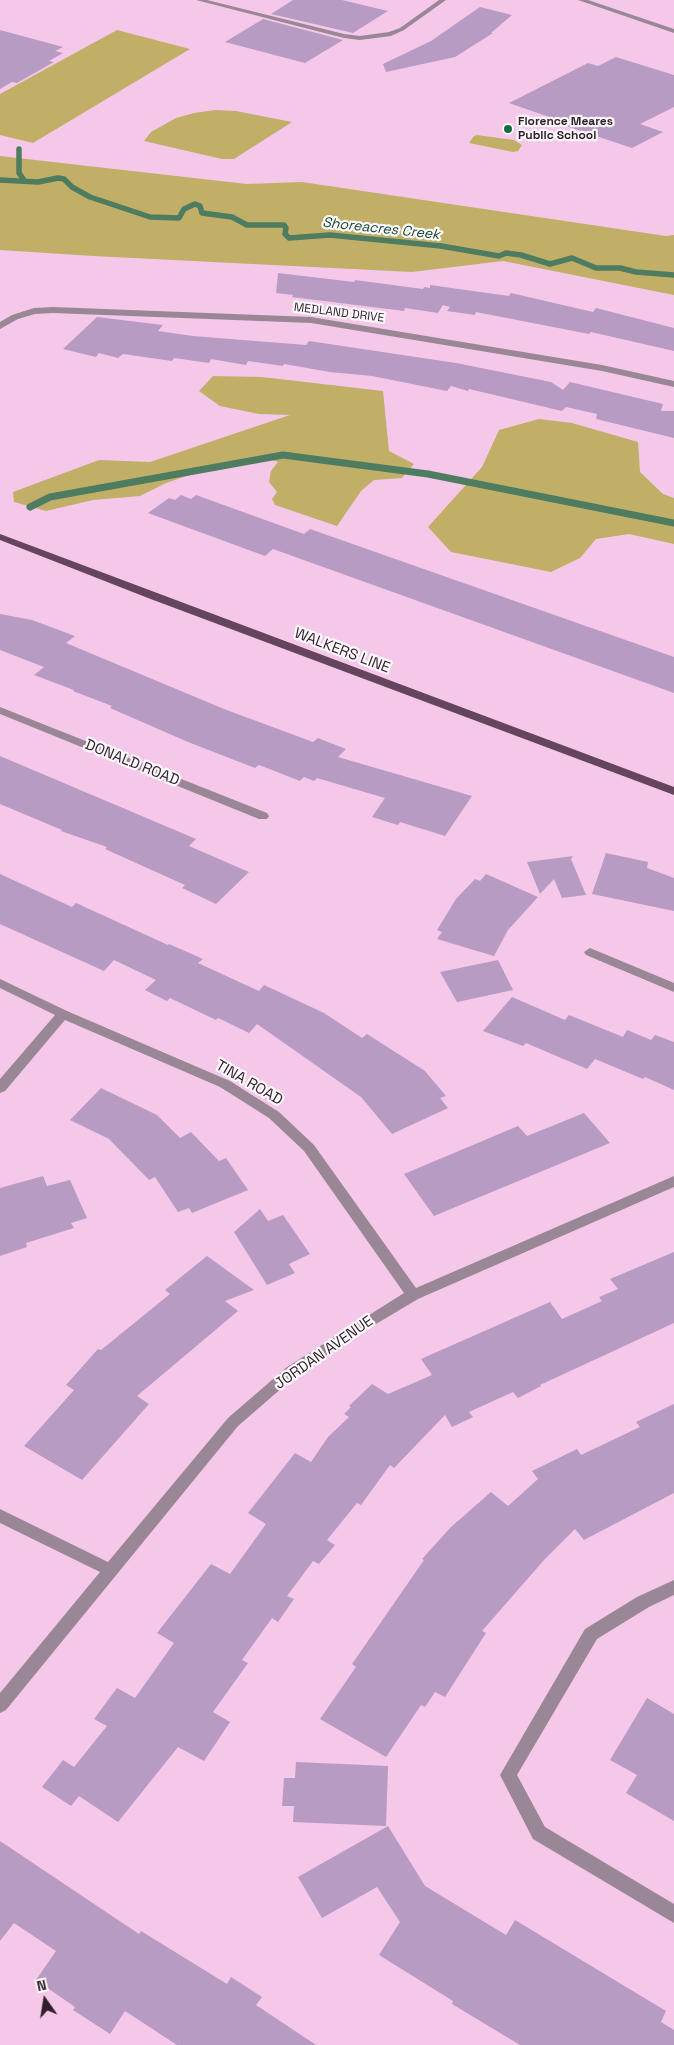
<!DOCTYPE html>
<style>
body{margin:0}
#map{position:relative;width:674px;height:2045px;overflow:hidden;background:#f5c8e9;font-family:"Space Grotesk",sans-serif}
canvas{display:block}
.north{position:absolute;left:20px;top:1975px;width:50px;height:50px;-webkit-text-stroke:4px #fcf8fb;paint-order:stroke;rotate:347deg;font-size:14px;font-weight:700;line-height:20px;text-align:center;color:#2f1f2b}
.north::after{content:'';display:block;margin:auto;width:18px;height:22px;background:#2f1f2b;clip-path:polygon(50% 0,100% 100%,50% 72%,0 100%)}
</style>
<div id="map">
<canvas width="674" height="2045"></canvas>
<div class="north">N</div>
</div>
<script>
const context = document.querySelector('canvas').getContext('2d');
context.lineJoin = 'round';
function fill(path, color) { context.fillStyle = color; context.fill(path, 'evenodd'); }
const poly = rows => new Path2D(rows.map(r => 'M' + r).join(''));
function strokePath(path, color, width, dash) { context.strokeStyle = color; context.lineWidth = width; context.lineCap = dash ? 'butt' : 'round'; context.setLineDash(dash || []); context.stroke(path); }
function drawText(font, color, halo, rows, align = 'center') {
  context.font = font + ' "Space Grotesk",sans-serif'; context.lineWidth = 4.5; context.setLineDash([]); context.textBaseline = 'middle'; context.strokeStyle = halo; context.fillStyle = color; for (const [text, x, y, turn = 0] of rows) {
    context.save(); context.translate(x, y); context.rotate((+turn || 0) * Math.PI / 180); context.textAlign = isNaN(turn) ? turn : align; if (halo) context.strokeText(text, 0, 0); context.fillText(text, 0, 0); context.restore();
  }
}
fill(poly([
 [117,30,190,49,33,143,0,135,0,94],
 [215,110,236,111,292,122,234,159,222,159,144,141,151,132,176,118,194,113],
 [477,135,514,140,522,145,518,151,513,152,469,143,474,136],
 [0,156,247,184,302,182,666,236,674,235,674,295,503,261,412,272,93,256,0,250],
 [213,376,262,377,383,391,389,451,414,464,402,478,374,480,361,491,337,526,275,505,272,499,277,492,269,482,271,471,278,462,262,457,225,463,166,483,140,496,93,500,46,511,14,502,13,492,99,460,150,462,290,415,259,414,220,406,199,391],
 [539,419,572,423,638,442,640,472,663,494,674,498,674,544,629,534,596,539,580,558,551,572,451,552,428,527,482,467,499,430]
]), '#c1af68');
strokePath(poly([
 [19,149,19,173,24,180],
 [0,180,38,182,58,178,64,179,72,187,90,197,150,217,179,218,184,209,195,204,200,206,202,213,232,217,247,225,284,225,286,228,285,234,289,238,330,235,441,246,499,256,506,253,521,255,550,264,572,258,596,268,620,268,636,272,674,275]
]), '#4d7c60', 5.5);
strokePath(poly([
 [30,507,50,497,283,455,428,474,674,523]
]), '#4d7c60', 7);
fill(poly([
 [293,0,342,0,388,11,353,33,271,14],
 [480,7,512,15,491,33,493,33,455,57,386,72,383,64,431,41],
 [263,19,343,40,305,63,225,42],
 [0,30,63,47,55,51,63,53,49,61,54,62,17,83,12,82,0,89],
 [616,57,674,75,674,107,640,124,663,132,632,148,548,120,552,118,509,103,588,63,598,66],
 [278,273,354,282,355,280,423,289,424,287,430,288,430,285,509,296,511,293,593,312,596,308,674,328,674,351,591,332,589,334,476,312,475,315,447,311,450,307,443,305,438,313,405,308,404,311,292,297,293,295,276,293],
 [97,317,163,325,158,331,193,336,306,345,309,341,456,363,551,382,563,390,570,382,663,404,661,411,674,411,674,438,596,419,597,414,566,407,562,411,469,389,468,391,451,386,447,391,372,376,330,372,284,364,283,366,248,361,246,365,211,359,209,363,174,358,172,361,123,354,118,358,99,353,96,357,63,349],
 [181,495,191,499,196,495,304,534,310,529,674,657,674,693,273,549,265,556,148,513,169,498,175,500],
 [0,614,32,620,75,636,66,643,224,709,313,742,318,738,346,749,338,757,472,796,445,836,400,822,398,825,372,817,385,798,317,778,314,781,304,777,300,781,259,765,255,768,188,742,110,708,112,706,73,691,74,690,34,675,44,667,0,650],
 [0,756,196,839,189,846,249,872,216,904,182,888,185,885,105,849,107,847,61,831,62,830,0,804],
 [606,853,648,862,647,868,674,878,674,911,592,894],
 [573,856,571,859,586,895,562,898,554,879,540,894,527,862],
 [0,874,72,907,76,903,168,945,169,944,203,959,198,963,259,991,264,985,324,1013,362,1038,367,1034,425,1071,446,1096,440,1098,448,1108,392,1134,361,1097,257,1024,249,1033,218,1018,216,1020,170,998,167,1001,145,990,156,980,114,960,104,971,0,924],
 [486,874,538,897,508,930,494,956,437,939,442,932,437,930,456,899,475,879,480,881],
 [498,960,513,990,457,1002,440,972],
 [512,997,565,1020,569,1015,623,1037,627,1030,651,1040,655,1035,674,1042,674,1090,645,1077,643,1079,595,1059,587,1069,526,1043,523,1046,483,1031],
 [101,1088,157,1115,180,1138,191,1132,219,1161,226,1158,248,1190,192,1213,189,1208,178,1212,155,1177,149,1180,109,1139,70,1120],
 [584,1113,610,1143,434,1216,404,1174,518,1126,527,1136],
 [43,1176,47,1186,70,1180,87,1218,71,1223,74,1228,26,1243,27,1247,0,1256,0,1188],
 [260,1209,268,1221,283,1215,310,1254,289,1264,295,1273,267,1285,234,1232],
 [674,1252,674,1323,540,1385,541,1386,518,1398,513,1392,469,1412,473,1417,452,1427,445,1415,394,1468,390,1465,361,1505,357,1503,327,1540,335,1545,319,1564,313,1561,287,1596,294,1599,278,1622,272,1618,242,1660,248,1663,213,1712,230,1722,204,1761,178,1747,118,1822,79,1796,71,1806,42,1787,63,1760,74,1767,107,1726,94,1719,117,1688,135,1698,174,1643,157,1633,211,1564,230,1574,266,1524,248,1513,295,1453,311,1462,328,1437,349,1417,344,1414,351,1407,349,1406,372,1384,388,1394,432,1375,421,1359,550,1302,562,1319,602,1301,599,1297,618,1289,610,1279],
 [207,1256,254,1290,225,1301,238,1311,137,1396,149,1404,82,1480,24,1446,74,1390,66,1385,98,1349,101,1350,170,1294,165,1290],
 [674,1404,674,1493,584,1540,575,1529,544,1560,482,1631,486,1633,445,1697,435,1692,425,1707,421,1705,386,1757,320,1719,356,1667,352,1664,424,1560,422,1559,451,1527,491,1492,508,1506,538,1479,532,1471,577,1449,581,1455,640,1427,636,1422],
 [647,1698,674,1714,674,1821,626,1793,637,1775,610,1760],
 [296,1762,388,1766,386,1826,293,1822,294,1806,282,1806,284,1778,295,1778],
 [388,1826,425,1886,506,1935,515,1920,666,2011,661,2022,674,2030,674,2045,520,2045,452,2004,453,2001,379,1955,400,1922,377,1887,322,1918,298,1877],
 [0,1841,139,1934,141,1931,227,1984,231,1977,262,1997,256,2005,316,2045,177,2045,125,2011,110,2034,73,2010,75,2007,36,1980,56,1951,14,1923,0,1941]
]), '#b79bc3');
fill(poly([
 [196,0,207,0,344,34,360,36,389,32,400,28,439,0,446,0,404,30,391,36,360,40,344,38,196,0],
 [578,0,588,0,674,29,674,33,578,0],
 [53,307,311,317,602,365,674,381,674,387,602,371,311,323,53,313,35,314,18,319,0,329,0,322,12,315,34,308,53,307],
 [0,707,267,813,269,816,267,819,259,819,0,714,0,707],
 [590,948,674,983,674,992,586,955,584,952,590,948],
 [0,979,67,1011,230,1081,279,1112,314,1145,416,1288,674,1176,674,1187,418,1299,361,1333,297,1375,238,1426,6,1710,0,1713,0,1693,100,1572,0,1523,0,1509,108,1562,228,1418,287,1367,404,1293,304,1151,269,1118,220,1087,65,1020,5,1091,0,1093,0,1079,55,1015,0,988,0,979],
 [674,1580,674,1595,649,1607,597,1639,517,1775,545,1827,674,1904,674,1923,533,1839,500,1775,585,1629,637,1597,674,1580]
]), '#9a8795');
fill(poly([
 [0,534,674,787,674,795,148,598,0,540,0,534]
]), '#65455d');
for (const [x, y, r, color] of [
 [508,129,5,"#136d40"]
]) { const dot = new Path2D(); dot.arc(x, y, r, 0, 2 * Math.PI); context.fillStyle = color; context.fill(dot); strokePath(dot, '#fcf8fb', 2); }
drawText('bold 12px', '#2f1f2b', '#fcf8fb', [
 ["Florence Meares",518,122],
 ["Public School",518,136]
], 'left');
drawText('12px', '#2f1f2b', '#fcf8fb', [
 ["MEDLAND DRIVE",339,313,7]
]);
drawText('italic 14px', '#124b2d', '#fcf8fb', [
 ["Shoreacres Creek",381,229,6]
]);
drawText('15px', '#2f1f2b', '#fcf8fb', [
 ["WALKERS LINE",342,651,21],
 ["DONALD ROAD",132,763,22],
 ["TINA ROAD",249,1083,30],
 ["JORDAN AVENUE",324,1353,-35]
]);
</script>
